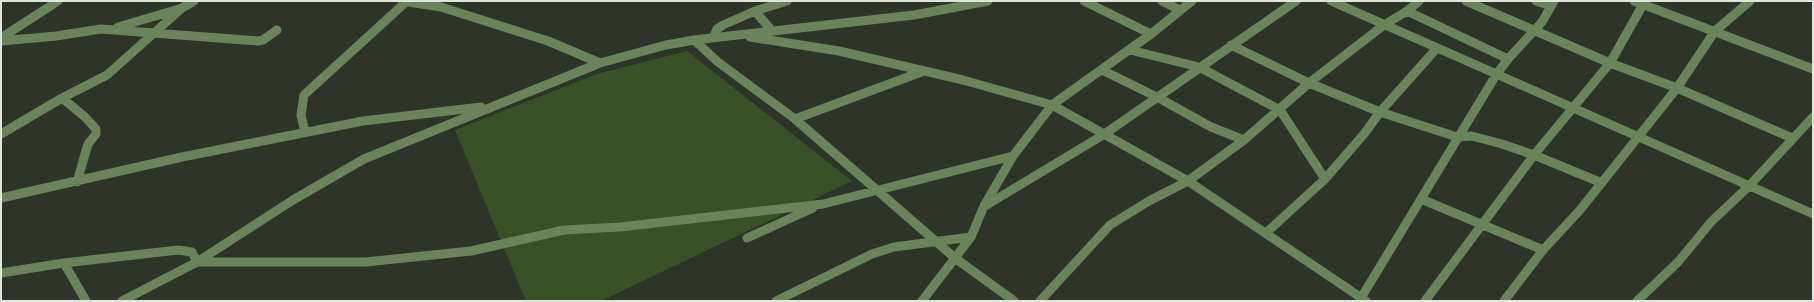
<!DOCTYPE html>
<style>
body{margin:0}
#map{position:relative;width:1814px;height:302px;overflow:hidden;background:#2f342b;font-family:"Source Serif 4",serif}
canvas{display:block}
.frame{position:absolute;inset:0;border:2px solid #e1e5df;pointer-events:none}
</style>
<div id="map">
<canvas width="1814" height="302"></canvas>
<div class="frame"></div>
</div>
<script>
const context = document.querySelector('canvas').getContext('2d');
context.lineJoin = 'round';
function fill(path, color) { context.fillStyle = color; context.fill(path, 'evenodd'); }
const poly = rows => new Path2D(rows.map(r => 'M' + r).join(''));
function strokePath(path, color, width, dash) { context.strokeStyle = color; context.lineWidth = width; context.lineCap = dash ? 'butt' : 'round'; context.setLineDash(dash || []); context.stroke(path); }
fill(poly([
 [687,51,852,181,601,301,526,301,455,130,597,74]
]), '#385127');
strokePath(poly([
 [402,1,441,7,548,41,600,63],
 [1084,1,1151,34],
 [1162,1,1180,10],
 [1331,1,1813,214],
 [1466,1,1610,63,1677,88,1792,138],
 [1536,1,1551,6],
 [1634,1,1813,69],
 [755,11,772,31],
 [1407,11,1508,59],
 [118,27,179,9],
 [750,37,839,51,963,80,1052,105,1188,181,1366,301],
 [1,38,58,1],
 [713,38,717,29,723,25,755,11,787,1],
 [694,40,718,62,795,119,955,258,1014,301],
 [1,41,56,36,101,29,258,41,263,40,277,30],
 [1231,45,1309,83,1380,112,1457,137,1472,136,1502,144,1534,155,1602,183],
 [1130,50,1199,67,1280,110,1325,179],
 [1102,70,1157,97,1211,127,1244,140],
 [62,98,85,117,96,129,96,134,88,144,77,182],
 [795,119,924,71],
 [305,132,301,115,304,95,406,2],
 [1,134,62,98,107,75,182,8,194,1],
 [1,198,182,157,363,121,481,107],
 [1421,199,1543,250],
 [985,206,1103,135,1296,1],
 [1266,233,1325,179,1364,134,1380,112,1437,48],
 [747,238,813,208],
 [64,263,86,301],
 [1,273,64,263,178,250,192,252,197,262,366,262,471,251,564,230,620,227,823,204,1013,156],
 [1361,298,1496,75,1508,59,1542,22,1554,1],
 [122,301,197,262,293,200,364,159,600,63,666,45,694,40,914,15,988,1],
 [776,301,872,254,894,247,971,237],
 [922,301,971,237,984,206,1013,156,1052,105,1151,34,1192,1],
 [1040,301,1110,225,1149,201,1188,181,1244,140,1309,83,1384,25,1407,11,1419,1],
 [1425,301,1534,155,1610,63,1645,1],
 [1504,301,1543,250,1580,210,1677,88,1715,31,1750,1],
 [1637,301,1678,262,1711,222,1749,186,1813,117]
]), '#6a8459', 9);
</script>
